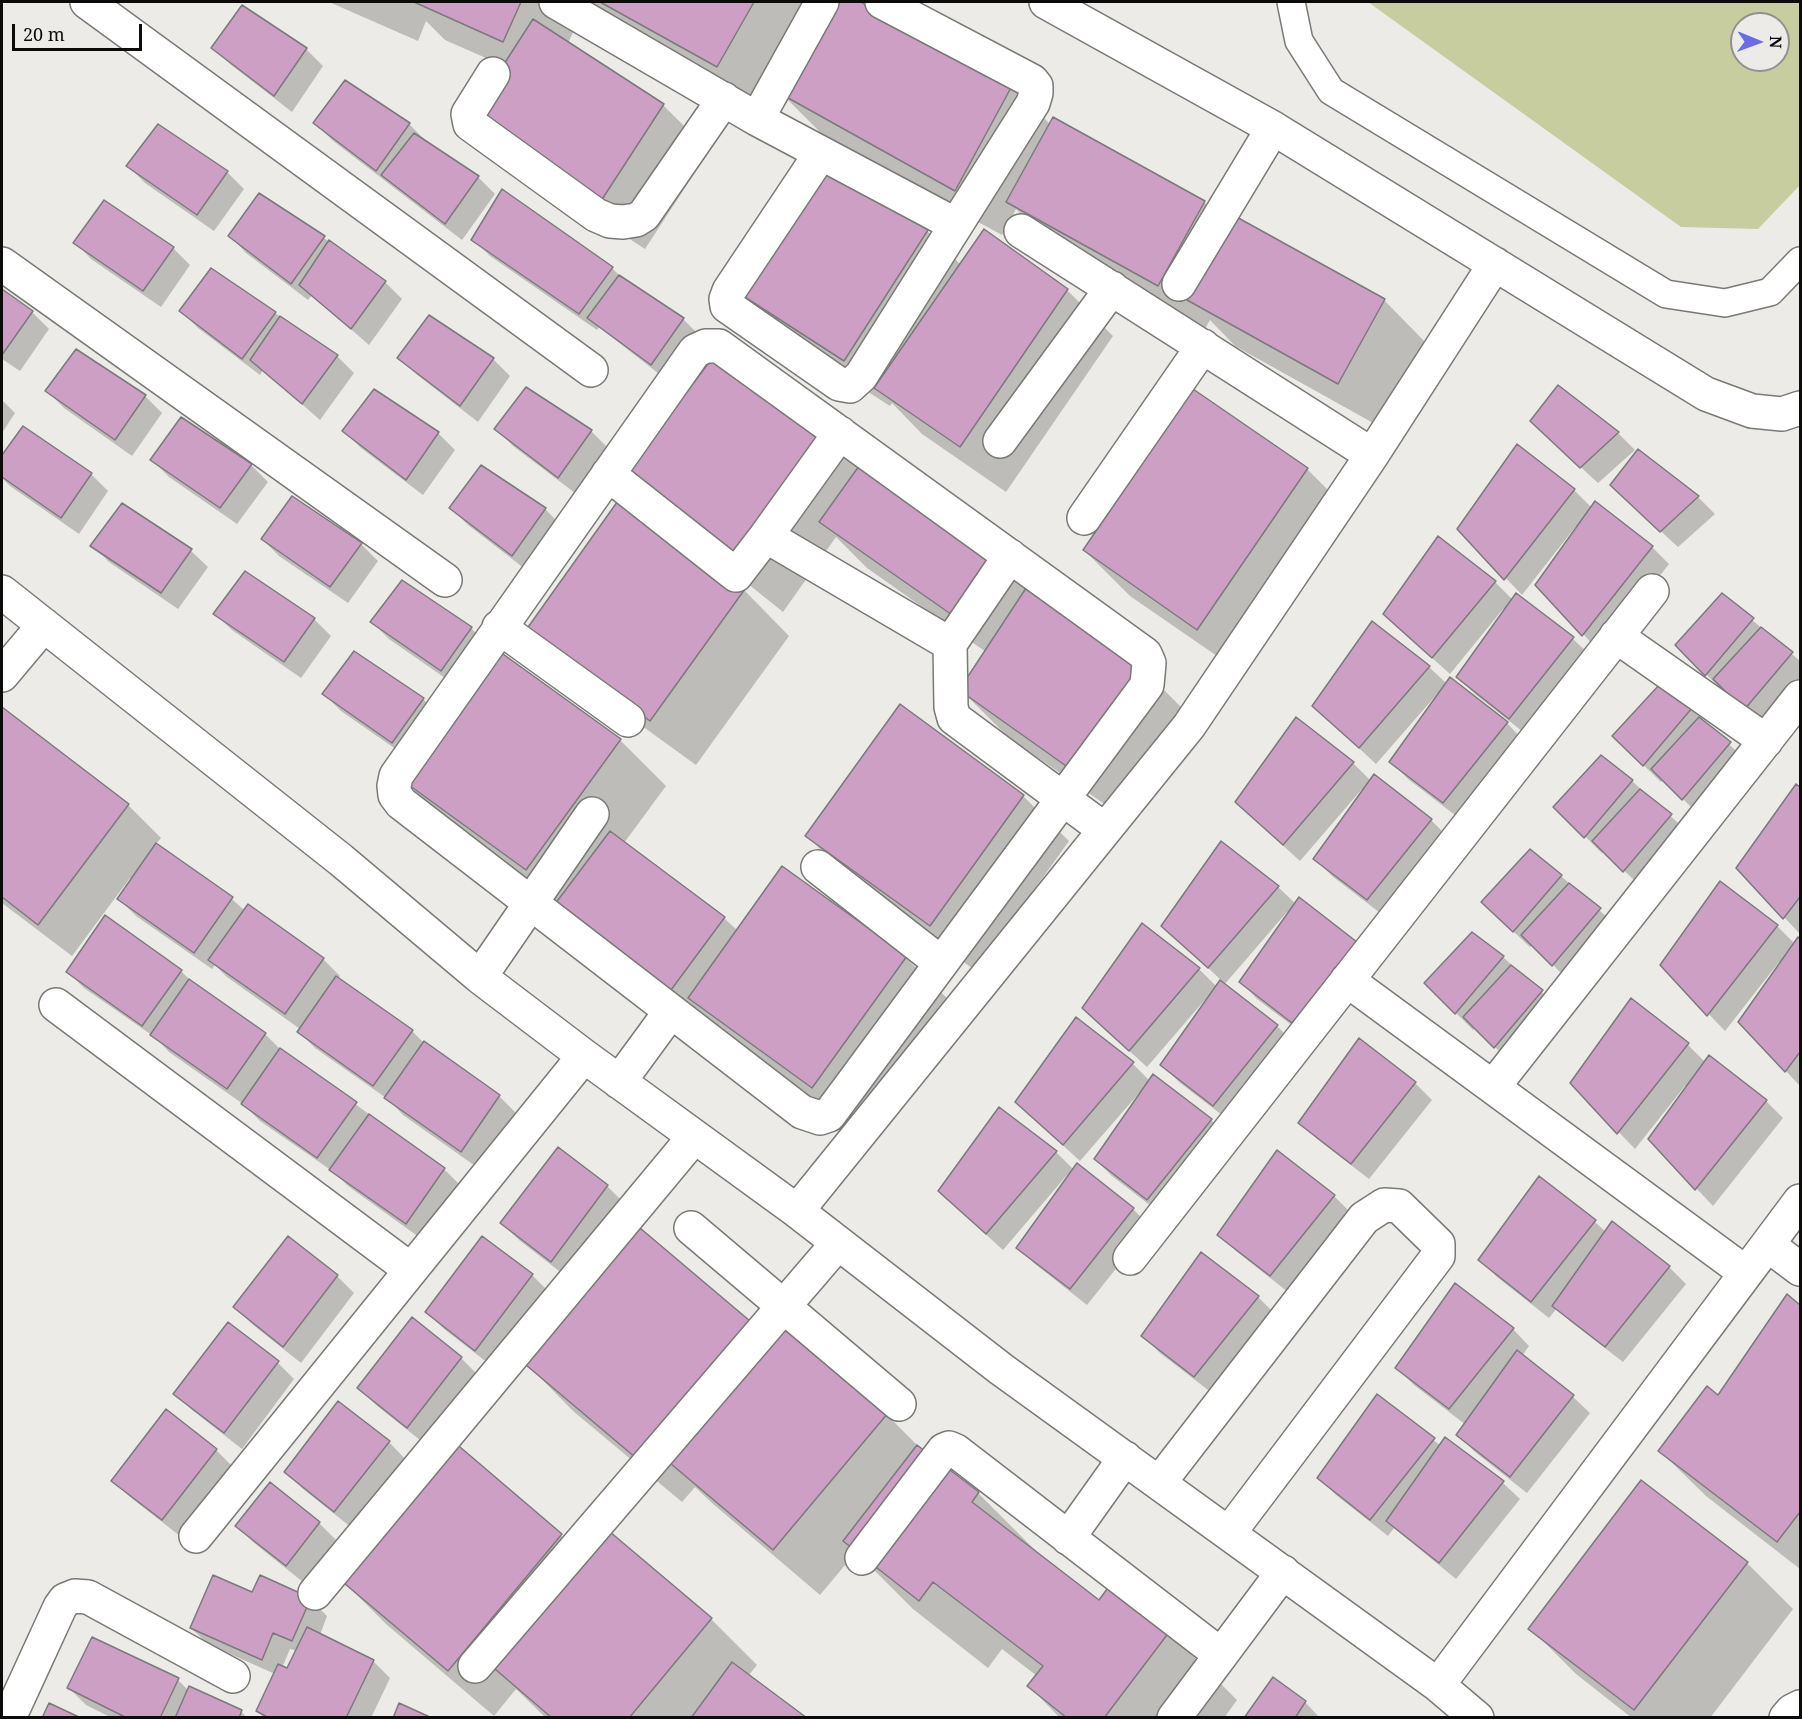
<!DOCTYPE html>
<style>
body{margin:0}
#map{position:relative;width:1802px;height:1719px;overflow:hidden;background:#edebe8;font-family:"Noto Serif",serif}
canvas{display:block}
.frame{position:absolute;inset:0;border:3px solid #0c0b0a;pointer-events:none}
.north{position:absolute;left:1730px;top:12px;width:60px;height:60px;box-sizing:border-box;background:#edebe8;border:2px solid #93918f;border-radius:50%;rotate:91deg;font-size:16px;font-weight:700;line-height:24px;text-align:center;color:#0c0b0a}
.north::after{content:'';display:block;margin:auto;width:21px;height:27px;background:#6a6ce5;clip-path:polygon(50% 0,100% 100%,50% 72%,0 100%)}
.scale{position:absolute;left:12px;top:24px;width:130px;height:27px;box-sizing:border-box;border:3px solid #0c0b0a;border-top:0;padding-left:8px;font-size:18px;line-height:21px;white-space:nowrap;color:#0c0b0a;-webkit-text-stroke:4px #edebe8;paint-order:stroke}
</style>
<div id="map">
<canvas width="1802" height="1719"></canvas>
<div class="frame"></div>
<div class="north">N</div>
<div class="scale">20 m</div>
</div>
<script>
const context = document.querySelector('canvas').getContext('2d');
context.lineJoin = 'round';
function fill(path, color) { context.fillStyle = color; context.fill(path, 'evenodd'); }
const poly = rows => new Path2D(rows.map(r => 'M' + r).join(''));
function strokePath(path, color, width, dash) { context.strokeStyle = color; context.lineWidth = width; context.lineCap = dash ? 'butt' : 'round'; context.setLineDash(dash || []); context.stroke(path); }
fill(poly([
 [1368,2,1800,2,1800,185,1758,229,1681,227],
 [1742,24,1778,24,1778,60,1742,60]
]), '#c7cd9e');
fill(poly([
 [329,2,587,2,568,43,663,105,709,151,645,249,516,165,504,66,445,40,426,21,418,41],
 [589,2,813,2,763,112,617,30],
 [833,2,858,2,1012,86,1051,125,1204,202,1228,227,1384,300,1429,346,1384,429,1235,346,1210,320,1204,331,1054,248,1016,209,1002,235,828,140,782,94],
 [243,7,306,49,323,66,292,112,230,64,213,48],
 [345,82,409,124,426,141,478,177,495,194,462,240,332,140,315,123],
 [128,166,227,172,244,189,214,231,145,183],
 [260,195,324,238,385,282,402,299,369,345,312,295,308,300,246,253,230,236],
 [927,231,961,265,1067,290,1113,336,1006,492,922,434,892,403,890,406,784,338,739,292],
 [473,239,612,268,625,281,683,319,700,336,668,381,599,327,597,330,490,256],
 [75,242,173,248,190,265,161,307,91,259],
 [2,291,32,312,49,329,20,371,2,359],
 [181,311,275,313,337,356,354,373,320,420,263,370,260,375,198,328],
 [429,317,493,359,510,376,478,422,416,374,399,357],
 [77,351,145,396,162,413,132,456,64,408,47,391],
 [714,359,1145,671,1191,717,1123,817,1007,736,961,690,986,652,867,568,836,537,783,612,670,521],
 [1558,387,1618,433,1635,450,1598,483,1549,438],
 [1194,391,1307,469,1353,515,1243,674,1130,596,1084,550],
 [2,400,15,413,2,433],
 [23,428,91,474,108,491,79,534,10,486,2,478,2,457],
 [496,429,591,431,608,448,575,493,513,446],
 [344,431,438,433,455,450,423,495,361,448],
 [1638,451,1698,497,1715,514,1678,547,1629,502],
 [152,460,251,465,268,482,237,524,169,477],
 [1574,490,1592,508,1652,547,1669,564,1600,652,1537,585,1578,528,1576,526,1522,595,1459,529],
 [451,508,545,509,562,526,529,572,468,525],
 [262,539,361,544,378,561,348,603,279,556],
 [1438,539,1495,582,1513,600,1517,595,1573,639,1590,655,1527,735,1475,694,1458,677,1505,611,1503,609,1450,674,1402,631],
 [92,545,191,551,208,567,178,609,109,562],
 [744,590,789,636,696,765,573,676],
 [1723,595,1800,661,1800,680,1762,725,1725,689,1723,691,1677,645],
 [215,614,314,619,331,636,301,678,232,630],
 [372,622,471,628,487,645,458,687,389,639],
 [354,654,423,699,440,716,410,759,341,711,324,694],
 [1429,667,1447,684,1507,723,1523,740,1460,819,1408,779,1391,762,1440,694,1438,693,1376,764,1331,722],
 [2,709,128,805,161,838,156,844,232,899,245,911,323,959,340,976,338,979,412,1031,424,1043,499,1096,516,1113,478,1168,403,1115,389,1100,315,1048,299,1032,300,1029,227,977,215,965,212,969,136,916,119,899,133,880,130,878,72,956,2,903],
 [1691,709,1746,760,1700,816,1663,779,1661,782,1631,753],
 [1296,719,1353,763,1371,781,1431,820,1448,837,1384,916,1332,876,1315,859,1364,790,1362,789,1300,861,1254,819],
 [620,740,666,786,624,843,724,918,738,931,906,958,952,1003,859,1133,735,1044,450,826,404,780],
 [1602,757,1632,781,1688,832,1641,887,1604,851,1602,853,1555,807],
 [1796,786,1800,789,1800,934,1738,868],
 [1023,796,1069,841,976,971,853,882,807,836],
 [1561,876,1617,926,1569,981,1533,945,1530,947,1500,919],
 [1278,887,1296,904,1356,943,1310,1039,1257,999,1241,982,1289,914,1287,912,1224,985,1277,1026,1294,1043,1231,1122,1179,1082,1162,1065,1210,996,1209,995,1147,1067,1101,1025,1143,925,1199,969,1217,987,1221,980,1180,942],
 [1777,926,1795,944,1798,939,1800,941,1800,1086,1740,1022,1781,964,1779,962,1725,1031,1662,965],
 [1472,934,1503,957,1559,1008,1512,1064,1475,1027,1473,1030,1426,983],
 [181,971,192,982,265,1034,280,1049,444,1169,461,1186,423,1240,348,1186,335,1173,260,1121,243,1104,169,1052,156,1038,84,988,68,972],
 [1076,1020,1133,1064,1150,1081,1211,1120,1228,1137,1164,1216,1112,1176,1095,1159,1141,1094,1139,1093,1080,1161,1034,1119],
 [1359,1040,1415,1083,1432,1100,1369,1179,1317,1139,1300,1122],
 [1688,1045,1705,1062,1766,1101,1783,1118,1713,1206,1650,1139,1687,1087,1685,1086,1635,1149,1572,1083],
 [558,1149,607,1186,624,1203,568,1278,519,1240,502,1223],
 [1056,1152,1074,1170,1077,1166,1133,1209,1150,1226,1087,1305,1035,1264,1018,1248,1069,1177,1067,1175,1003,1250,957,1208],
 [1539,1178,1595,1222,1606,1232,1612,1223,1669,1267,1686,1284,1623,1362,1571,1322,1557,1308,1549,1318,1497,1277,1480,1260],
 [1334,1196,1351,1213,1288,1292,1236,1251,1219,1234],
 [288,1238,337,1276,354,1293,301,1363,252,1324,235,1307],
 [532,1275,549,1292,493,1367,444,1329,427,1312],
 [1787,1296,1800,1306,1800,1569,1706,1496,1660,1451,1719,1397],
 [1258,1297,1275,1314,1212,1393,1160,1353,1143,1336],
 [412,1319,461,1358,478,1375,425,1444,376,1405,359,1388],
 [749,1322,887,1415,925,1453,978,1493,1046,1561,1099,1602,1169,1632,1237,1700,1224,1718,1060,1718,1029,1686,1037,1676,1002,1649,988,1668,913,1609,856,1552,820,1595,712,1503,695,1487,682,1502,573,1411,528,1365],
 [1513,1329,1529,1346,1522,1356,1573,1397,1590,1413,1527,1493,1475,1452,1458,1435,1466,1425,1414,1385,1397,1368],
 [278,1363,294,1379,242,1449,192,1410,175,1393],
 [1377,1396,1441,1446,1503,1483,1520,1499,1456,1579,1394,1528,1388,1536,1336,1495,1319,1478],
 [166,1412,216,1450,233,1467,180,1536,130,1497,113,1480],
 [389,1442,405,1459,352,1528,303,1489,286,1472],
 [453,1443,561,1536,581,1555,603,1528,711,1619,757,1665,748,1676,804,1718,546,1718,516,1689,494,1716,386,1624,340,1578],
 [270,1484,319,1523,336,1540,303,1582,254,1543,237,1526],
 [1747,1563,1793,1609,1710,1718,1632,1718,1576,1674,1530,1628],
 [253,1594,310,1599,327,1616,320,1635,373,1661,390,1678,371,1718,265,1718,258,1711,275,1674,208,1644,191,1628],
 [290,1649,297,1651,288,1670,282,1668],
 [178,1680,189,1691,241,1711,247,1718,112,1718,86,1705,69,1688],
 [1305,1702,1320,1718,1246,1718]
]), '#0003');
const building = poly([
 [414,2,521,2,503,42,414,2],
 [600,2,754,2,717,67,600,2],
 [831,2,861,2,1013,84,955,191,781,94,831,2],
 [242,5,307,48,274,96,211,48,242,5],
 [533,19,664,104,599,204,468,120,533,19],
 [345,80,410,123,376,171,313,123,345,80],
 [1053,117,1205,201,1158,286,1006,202,1053,117],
 [158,124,228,171,197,215,126,166,158,124],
 [414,133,479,176,445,224,381,175,414,133],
 [822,160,928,230,844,361,737,292,822,160],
 [502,189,613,267,579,314,471,240,502,189],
 [259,193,325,236,291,284,228,236,259,193],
 [104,200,174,247,143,291,73,243,104,200],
 [1233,215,1385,299,1338,384,1187,300,1233,215],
 [984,229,1068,289,960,447,874,388,984,229],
 [329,240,386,281,351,329,299,285,329,240],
 [211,268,276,312,242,359,179,311,211,268],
 [619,275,684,318,651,365,587,318,619,275],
 [2,289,33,311,2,355,2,289],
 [429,315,494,358,460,406,397,358,429,315],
 [280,316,338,355,302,404,250,360,280,316],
 [76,349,146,395,115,440,45,391,76,349],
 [714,356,831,436,736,568,623,476,714,356],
 [1558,385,1619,432,1580,468,1530,421,1558,385],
 [526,387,592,430,558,478,494,429,526,387],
 [374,389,439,432,406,480,342,431,374,389],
 [1193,389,1308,468,1197,630,1083,550,1193,389],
 [181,417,252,464,220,508,150,460,181,417],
 [23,426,92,473,61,518,2,477,2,455,23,426],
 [1517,444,1575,489,1504,580,1457,529,1517,444],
 [1638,449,1699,496,1660,532,1610,485,1638,449],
 [864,459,999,553,955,617,819,522,864,459],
 [481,465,546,508,512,556,449,508,481,465],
 [292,496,362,543,330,587,261,539,292,496],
 [620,498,745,589,650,721,526,630,620,498],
 [1595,501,1653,546,1582,636,1535,585,1595,501],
 [122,503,192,549,161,593,90,546,122,503],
 [1438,536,1496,581,1432,658,1383,614,1438,536],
 [245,571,315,618,284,662,213,614,245,571],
 [1032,579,1146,670,1076,773,959,690,1032,579],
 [402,580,472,627,441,671,370,622,402,580],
 [1516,593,1574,637,1509,719,1456,677,1516,593],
 [1722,593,1754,618,1705,676,1675,645,1722,593],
 [1372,621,1430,666,1359,748,1312,706,1372,621],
 [1761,627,1793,652,1744,710,1713,679,1761,627],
 [496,649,621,739,526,870,402,780,496,649],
 [354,651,424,698,392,743,322,694,354,651],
 [1450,677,1508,722,1443,803,1389,762,1450,677],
 [1660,684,1692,708,1643,766,1612,736,1660,684],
 [900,704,1024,795,930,926,805,836,900,704],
 [2,707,129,804,38,925,2,897,2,707],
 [1296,717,1354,762,1283,845,1235,802,1296,717],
 [1699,717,1731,742,1682,800,1651,769,1699,717],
 [1601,755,1633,780,1584,838,1553,807,1601,755],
 [1374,774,1432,819,1367,900,1313,859,1374,774],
 [1796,784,1800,787,1800,897,1783,919,1736,868,1796,784],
 [1640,789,1672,814,1623,872,1592,841,1640,789],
 [610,831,725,917,671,990,555,904,610,831],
 [1221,841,1279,886,1208,968,1161,926,1221,841],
 [156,843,233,897,194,953,117,899,156,843],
 [1530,849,1562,875,1513,932,1481,902,1530,849],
 [782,866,907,956,812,1088,688,998,782,866],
 [1720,881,1778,925,1707,1016,1660,965,1720,881],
 [1569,883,1601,908,1552,966,1521,935,1569,883],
 [1299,897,1357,942,1292,1023,1239,982,1299,897],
 [248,904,324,958,285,1014,208,960,248,904],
 [105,915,182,970,142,1026,66,972,105,915],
 [1142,923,1200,968,1129,1051,1082,1008,1142,923],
 [1472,932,1504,956,1455,1014,1424,983,1472,932],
 [1798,937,1800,939,1800,1052,1785,1072,1738,1022,1798,937],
 [1511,965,1543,990,1494,1048,1463,1017,1511,965],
 [336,976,413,1030,373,1086,297,1032,336,976],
 [189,979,266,1033,227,1089,150,1035,189,979],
 [1220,980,1278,1025,1213,1106,1160,1065,1220,980],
 [1631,998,1689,1043,1617,1134,1570,1083,1631,998],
 [1076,1017,1134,1062,1063,1145,1015,1102,1076,1017],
 [1359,1038,1416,1082,1351,1164,1298,1123,1359,1038],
 [424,1041,500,1095,461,1152,384,1098,424,1041],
 [280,1048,357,1102,317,1158,241,1104,280,1048],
 [1709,1055,1767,1100,1695,1190,1648,1139,1709,1055],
 [1153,1074,1212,1119,1147,1200,1094,1159,1153,1074],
 [999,1107,1057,1151,986,1234,938,1191,999,1107],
 [369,1114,445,1168,406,1224,329,1170,369,1114],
 [558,1147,608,1185,551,1262,500,1223,558,1147],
 [1277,1150,1335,1195,1270,1276,1217,1235,1277,1150],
 [1077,1163,1134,1208,1070,1289,1016,1248,1077,1163],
 [1539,1176,1596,1220,1531,1302,1478,1260,1539,1176],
 [1612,1221,1670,1266,1605,1347,1552,1306,1612,1221],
 [640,1228,750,1321,636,1458,526,1365,640,1228],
 [288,1236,338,1275,283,1347,233,1307,288,1236],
 [482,1236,533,1274,475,1351,425,1312,482,1236],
 [1201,1252,1259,1296,1194,1377,1141,1336,1201,1252],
 [1455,1283,1514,1328,1449,1409,1395,1368,1455,1283],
 [1787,1294,1800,1305,1800,1512,1777,1542,1658,1451,1707,1386,1718,1395,1787,1294],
 [412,1317,462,1357,407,1428,357,1388,412,1317],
 [778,1320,888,1413,773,1550,664,1458,778,1320],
 [228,1322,279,1361,224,1433,173,1394,228,1322],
 [1517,1350,1574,1395,1510,1477,1456,1435,1517,1350],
 [1377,1394,1435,1438,1370,1520,1317,1478,1377,1394],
 [338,1401,390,1441,334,1512,284,1472,338,1401],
 [166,1409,217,1449,162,1520,111,1481,166,1409],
 [1445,1437,1504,1481,1439,1563,1386,1521,1445,1437],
 [453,1441,562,1534,448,1671,338,1578,453,1441],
 [917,1445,979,1492,972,1502,1099,1600,1110,1585,1170,1631,1104,1718,1067,1718,1027,1686,1043,1666,933,1582,919,1601,843,1541,917,1445],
 [1641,1480,1748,1562,1634,1710,1528,1629,1641,1480],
 [270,1482,320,1522,286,1566,235,1526,270,1482],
 [603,1526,712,1618,629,1718,552,1718,488,1663,603,1526],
 [213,1575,252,1592,260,1575,311,1598,292,1641,273,1633,262,1660,190,1628,213,1575],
 [307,1627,374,1660,346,1718,269,1718,256,1711,278,1664,287,1668,307,1627],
 [92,1637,179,1678,160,1718,127,1718,67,1688,92,1637],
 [732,1662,807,1718,691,1718,732,1662],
 [1273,1677,1306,1701,1295,1718,1244,1718,1273,1677],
 [189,1686,242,1710,239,1718,175,1718,189,1686],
 [49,1703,81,1718,42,1718,49,1703],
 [399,1703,432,1718,393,1718,399,1703]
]);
fill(building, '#ce9fc5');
strokePath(building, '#7b797b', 1.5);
const lane = poly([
 [1291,2,1299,41,1331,91,1666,294,1725,303,1770,292,1800,261]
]);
const street = poly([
 [87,2,591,370],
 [556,2,757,119,822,2],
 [1046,2,1273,128,1706,394,1752,411,1782,414,1800,408],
 [493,74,468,114,470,124,596,215,610,221,623,222,636,220,644,215,724,99],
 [757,119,821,153,729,291,726,299,727,306,839,384,850,386,861,376,1033,103,1036,93,1036,86,1032,81,882,2],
 [821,153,956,225],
 [1021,231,1372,455],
 [2,264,445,580],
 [1179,284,1273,128],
 [706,346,719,346,1145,654,1149,663,1147,685,829,1115,820,1118,802,1112,401,803,395,795,394,786,396,776,695,351,706,346],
 [1000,441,1112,288],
 [608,474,736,575,766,536,840,433],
 [1084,518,1203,346],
 [766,536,950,644,951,707,954,718,1105,830],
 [2,592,341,860,480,977,584,1056,797,1211,1001,1369,1438,1685,1477,1718],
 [499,627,628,720],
 [1616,636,1766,741],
 [950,644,1010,556],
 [2,675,44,625],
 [818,867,941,963],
 [480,977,592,814],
 [1347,980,1746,1273],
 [56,1005,411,1270],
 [619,1082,671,1011],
 [1493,1087,1800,697],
 [797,1211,1189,726,1372,455,1495,264],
 [691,1228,899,1404],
 [1768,1245,1800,1269],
 [1130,1258,1652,591],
 [1159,1483,1364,1218,1384,1205,1399,1206,1438,1244,1438,1256,1229,1533],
 [196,1536,584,1056],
 [1068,1538,1125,1458],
 [862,1558,944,1450,949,1448,956,1451,1221,1655],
 [315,1593,694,1137],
 [475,1666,838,1243],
 [1438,1685,1800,1201],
 [9,1718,60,1607,65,1600,75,1596,88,1597,233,1676],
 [1174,1718,1283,1572],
 [1786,1718,1792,1711,1800,1707]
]);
strokePath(lane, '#7b7976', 30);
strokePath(street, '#7b7976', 36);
strokePath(lane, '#fff', 27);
strokePath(street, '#fff', 33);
</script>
